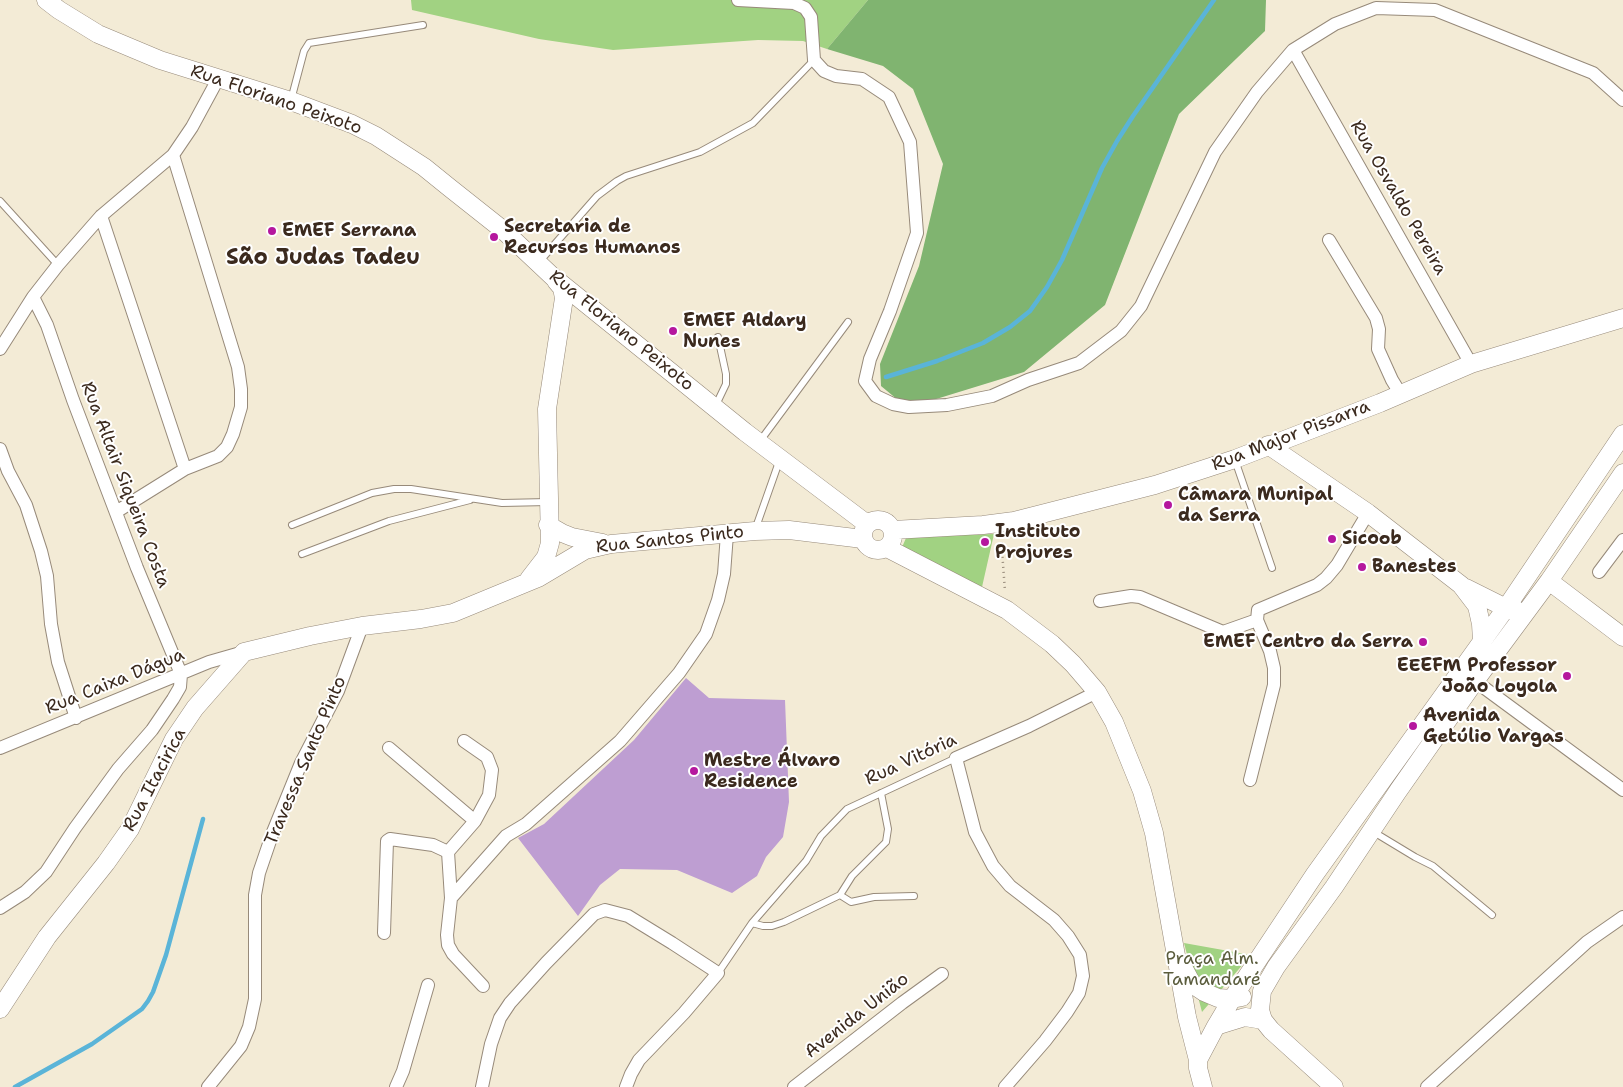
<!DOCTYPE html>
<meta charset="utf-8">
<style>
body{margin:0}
canvas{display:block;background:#f3ebd6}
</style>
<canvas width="1623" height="1087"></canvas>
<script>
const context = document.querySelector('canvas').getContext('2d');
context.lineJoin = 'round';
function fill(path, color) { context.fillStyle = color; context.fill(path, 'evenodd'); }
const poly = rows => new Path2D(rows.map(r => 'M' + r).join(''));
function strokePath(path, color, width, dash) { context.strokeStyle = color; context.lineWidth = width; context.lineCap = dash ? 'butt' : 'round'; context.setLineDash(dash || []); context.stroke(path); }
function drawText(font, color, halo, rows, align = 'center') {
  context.font = font + ' "Shantell Sans",sans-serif'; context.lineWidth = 4; context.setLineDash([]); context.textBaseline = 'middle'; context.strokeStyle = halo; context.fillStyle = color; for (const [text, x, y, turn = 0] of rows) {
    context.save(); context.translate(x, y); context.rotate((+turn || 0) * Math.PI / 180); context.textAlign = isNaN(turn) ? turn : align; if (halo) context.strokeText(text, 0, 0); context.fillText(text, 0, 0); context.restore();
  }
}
fill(poly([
 [411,0,868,0,827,49,803,41,758,40,613,50,539,39,412,10],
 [994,534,982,587,900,552,906,538,920,536],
 [1184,943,1251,955,1202,1012]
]), '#a1d282');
fill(poly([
 [868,0,1266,0,1265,31,1179,114,1105,305,1024,372,920,404,898,400,881,386,880,364,919,266,943,164,913,89,883,66,827,49]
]), '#80b470');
strokePath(poly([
 [886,377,937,361,983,343,1010,327,1030,311,1047,287,1062,260,1102,168,1117,141,1133,116,1214,0],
 [15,1087,92,1044,142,1009,148,1001,153,992,166,955,203,819]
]), '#5ab4d8', 4.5);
fill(poly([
 [686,678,709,698,785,700,789,802,783,837,766,857,757,876,732,893,677,870,620,869,600,885,578,916,518,838,544,824,634,740]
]), '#be9ed2');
const lane = poly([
 [291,100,304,51,309,43,423,25],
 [0,201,58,265],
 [539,262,597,196,617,181,626,176,700,152,753,123,814,60],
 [715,407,726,384,726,374,718,337],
 [760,441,848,322],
 [1235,460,1272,568],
 [292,525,372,493,394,489,411,489,502,503,548,502],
 [755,530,780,459],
 [302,554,389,521,470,500],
 [1372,831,1415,857,1433,866,1492,915],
 [840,895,851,902,874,897,914,896],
 [752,923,763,926,772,926,784,922,840,895,852,876,886,842,888,829,881,793],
 [718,973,752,923,806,861,821,836,847,809,956,758]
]);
const street = poly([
 [738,0,794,3,805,8,811,17,814,60,824,71,836,76,862,79,889,97,910,142,917,233,890,311,870,359,865,381,876,396,893,404,909,407,947,405,992,396,1028,380,1079,363,1121,331,1141,306,1215,152,1257,92,1293,50,1335,24,1376,8,1435,10,1593,73,1623,100],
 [1293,50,1471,364],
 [101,216,185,469],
 [1329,240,1376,318,1379,329,1378,349,1392,380,1400,393],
 [0,349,33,297,58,265,101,216,173,155,192,127,218,79],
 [0,449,8,471,26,505,41,551,47,576,51,624,58,662,76,718],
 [116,512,185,469,218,456,227,447,233,434,241,407,241,389,238,367,173,155],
 [1599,572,1623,540],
 [1100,601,1131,596,1140,597,1223,632,1257,620],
 [1475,681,1623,790],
 [464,741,487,757,492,770,489,795,475,821,448,852,451,898,447,935,448,945,453,954,483,986],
 [0,748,209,662,244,652],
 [389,748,475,821],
 [1250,780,1274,685,1274,668,1270,651,1257,620,1258,610,1317,585,1326,578,1337,565,1368,513],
 [451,898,506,836,526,824,620,741,679,673,706,634,718,600,724,574,727,534],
 [0,908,25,892,46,872,75,828,118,769,152,730,173,699,180,687,181,674,137,568,73,400,47,325,33,297],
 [384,933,387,841,390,839,433,845,448,852],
 [208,1087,241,1046,249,1027,255,999,255,895,259,873,273,832,301,763,338,691,362,626],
 [396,1087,403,1071,428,985],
 [482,1087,491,1044,500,1018,510,1003,546,963,594,914,605,910,628,916,672,943,718,973,684,1013,639,1060,631,1074,626,1087],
 [794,1087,902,1003,942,974],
 [1005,1087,1045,1041,1067,1012,1079,993,1083,976,1080,955,1068,936,1054,920,1010,886,993,866,975,832,956,758,1029,726,1097,692],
 [1427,1087,1587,942,1623,917]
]);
const secondary = poly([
 [46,0,59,10,98,34,160,60,291,101,352,124,376,136,424,167,450,188,503,230,553,277,745,432,867,524],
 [1268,445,1368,513,1461,585,1477,606,1481,624,1482,641],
 '863 535a15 15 0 1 1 30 0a15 15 0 1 1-30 0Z',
 [548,525,562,533,572,537,603,543],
 [893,530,983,525,1014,521,1155,485,1235,459,1380,403,1471,364,1623,318],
 [887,548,1007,610,1052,644,1073,664,1097,692,1114,722,1142,791,1154,833,1187,1017,1198,1060],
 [529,579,546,557,550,543,547,409,564,298,562,288,556,281],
 [1549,581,1623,637],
 [1466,588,1506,608,1511,610,1515,609],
 [1183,967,1192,984,1204,992,1218,998,1232,999,1242,997],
 [0,1009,47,937,106,863,130,829,174,739,195,708,244,652,310,636,362,626,421,619,453,613,538,578,585,550,611,544,755,531,789,530,863,539],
 [1216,1026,1245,1017,1263,1020],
 [1203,1087,1198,1068,1198,1060,1216,1026,1232,999,1315,874,1506,608,1623,434],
 [1334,1087,1271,1030,1263,1020,1260,1010,1262,991,1276,967,1334,887,1398,791,1475,681,1549,581,1623,473]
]);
strokePath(lane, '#978a7a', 8);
strokePath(street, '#978a7a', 14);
strokePath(secondary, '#978a7a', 19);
strokePath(poly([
 [1001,537,1005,591]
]), '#978a7a', 2.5, [1, 4]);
strokePath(lane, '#fff', 6);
strokePath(street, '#fff', 12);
strokePath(secondary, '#fff', 18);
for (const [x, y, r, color] of [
 [272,231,5,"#b5179e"],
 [494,237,5,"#b5179e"],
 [673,331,5,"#b5179e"],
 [1168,505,5,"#b5179e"],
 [1332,539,5,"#b5179e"],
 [985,542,5,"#b5179e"],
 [1362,567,5,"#b5179e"],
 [1423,642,5,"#b5179e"],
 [1567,676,5,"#b5179e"],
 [1413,726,5,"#b5179e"],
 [694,771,5,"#b5179e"]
]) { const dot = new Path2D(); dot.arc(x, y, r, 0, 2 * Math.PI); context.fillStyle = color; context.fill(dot); strokePath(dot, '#fff', 2); }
drawText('18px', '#3b2a1e', '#fff', [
 ["Rua Floriano Peixoto",276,100,19],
 ["Rua Osvaldo Pereira",1398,198,60],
 ["Rua Floriano Peixoto",621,331,39],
 ["Rua Major Pissarra",1291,436,-21],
 ["Rua Altair Siqueira Costa",125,485,69],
 ["Rua Santos Pinto",670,540,-6],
 ["Rua Caixa Dágua",115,682,-22],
 ["Rua Vitória",911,760,-25],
 ["Travessa Santo Pinto",306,761,-67],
 ["Rua Itacirica",155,780,-62],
 ["Avenida União",857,1016,-38]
]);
drawText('bold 18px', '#3b2a1e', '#fff', [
 ["Secretaria de",504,227],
 ["Recursos Humanos",504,248],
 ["EMEF Serrana",282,231],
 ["EMEF Aldary",683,321],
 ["Nunes",683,342],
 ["Câmara Munipal",1178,495],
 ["da Serra",1178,516],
 ["Instituto",995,532],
 ["Projures",995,553],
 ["Sicoob",1342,539],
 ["Banestes",1372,567],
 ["EMEF Centro da Serra",1413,642,"right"],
 ["EEEFM Professor",1557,666,"right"],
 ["João Loyola",1557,687,"right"],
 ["Avenida",1423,716],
 ["Getúlio Vargas",1423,737],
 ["Mestre Álvaro",704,761],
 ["Residence",704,782]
], 'left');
drawText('18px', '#5a5c3c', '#fff', [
 ["Praça Alm.",1212,959],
 ["Tamandaré",1212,980]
]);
drawText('bold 22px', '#3b2a1e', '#fff', [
 ["São Judas Tadeu",323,258]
]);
</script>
